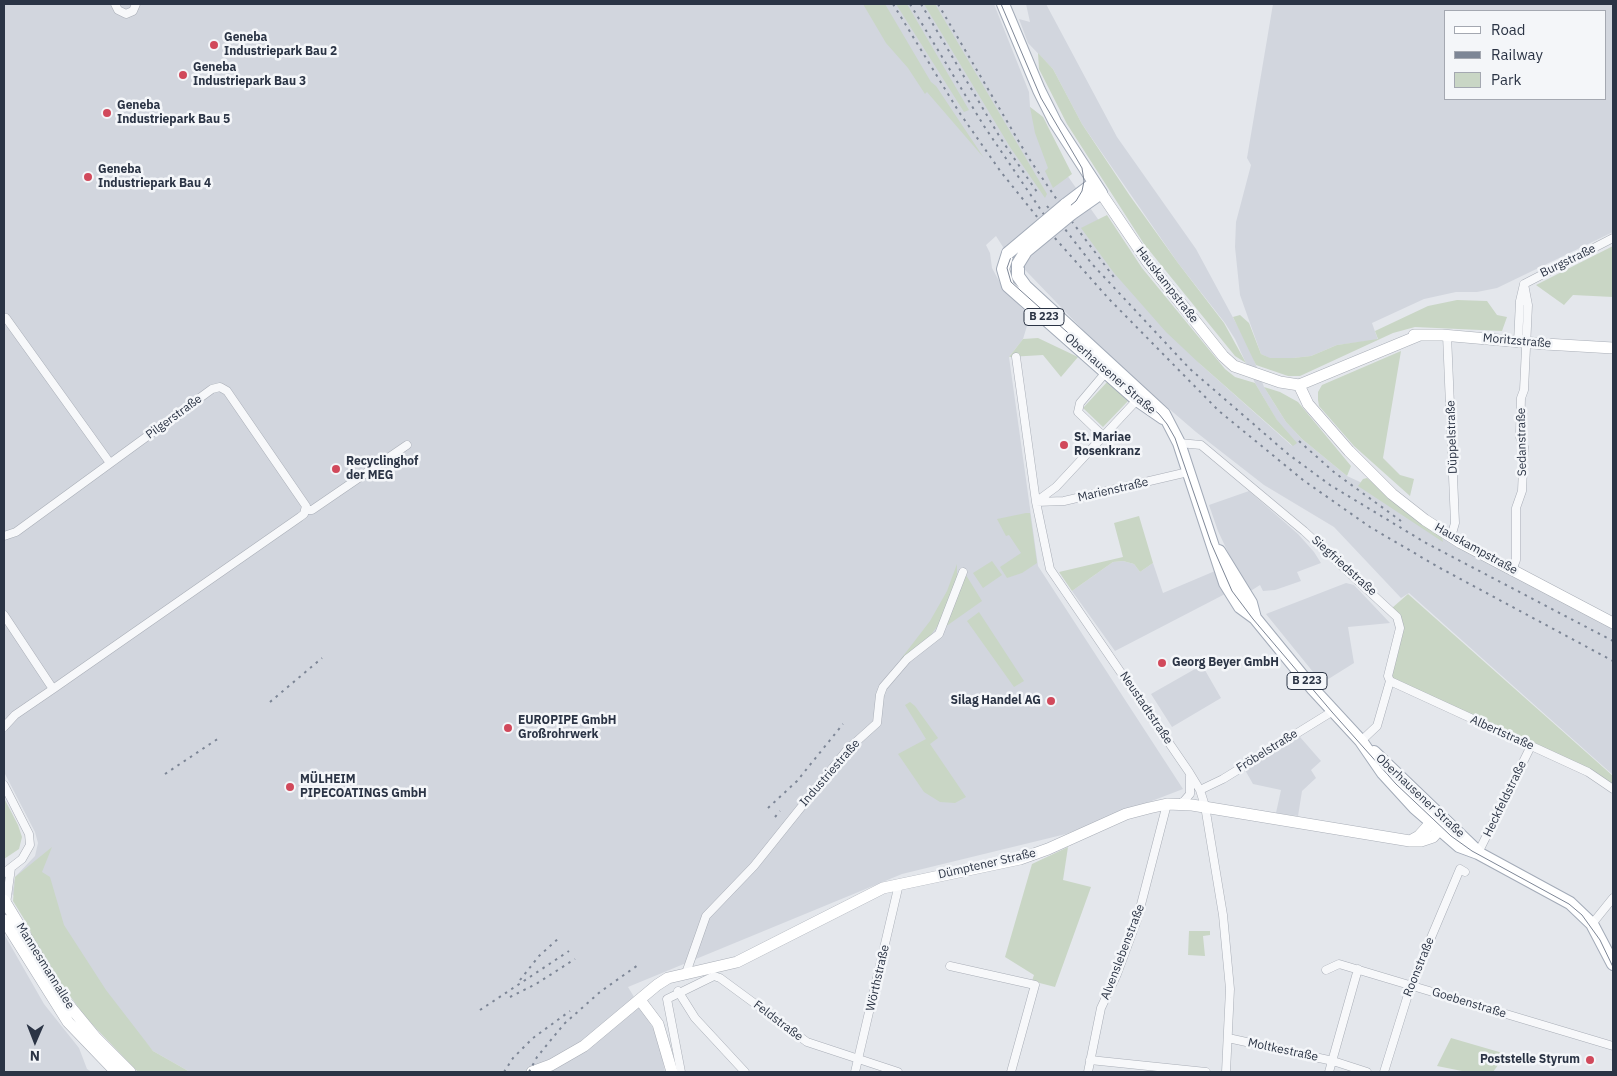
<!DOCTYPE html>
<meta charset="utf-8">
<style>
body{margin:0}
#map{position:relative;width:1617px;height:1076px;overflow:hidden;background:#e4e7ec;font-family:"IBM Plex Sans",sans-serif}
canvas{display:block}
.frame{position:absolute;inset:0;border:5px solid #2b3445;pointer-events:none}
.legend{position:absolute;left:1444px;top:10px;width:162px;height:90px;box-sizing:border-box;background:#f4f6f9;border:1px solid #a4a8b1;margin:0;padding:6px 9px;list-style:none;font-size:15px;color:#2b3445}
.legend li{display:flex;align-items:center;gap:10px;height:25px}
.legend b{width:25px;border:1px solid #a4a8b1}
.north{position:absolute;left:10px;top:1016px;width:50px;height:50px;-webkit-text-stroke:4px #f4f6f9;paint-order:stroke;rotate:181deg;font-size:14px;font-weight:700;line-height:20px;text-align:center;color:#2b3445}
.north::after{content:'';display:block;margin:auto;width:18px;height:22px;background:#2b3445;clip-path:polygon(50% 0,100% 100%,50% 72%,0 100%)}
</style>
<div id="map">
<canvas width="1617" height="1076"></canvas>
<div class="frame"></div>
<ul class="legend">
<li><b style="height:6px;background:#fff"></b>Road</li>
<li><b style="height:6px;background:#7d8696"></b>Railway</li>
<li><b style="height:14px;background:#c9d6c5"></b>Park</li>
</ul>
<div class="north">N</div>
</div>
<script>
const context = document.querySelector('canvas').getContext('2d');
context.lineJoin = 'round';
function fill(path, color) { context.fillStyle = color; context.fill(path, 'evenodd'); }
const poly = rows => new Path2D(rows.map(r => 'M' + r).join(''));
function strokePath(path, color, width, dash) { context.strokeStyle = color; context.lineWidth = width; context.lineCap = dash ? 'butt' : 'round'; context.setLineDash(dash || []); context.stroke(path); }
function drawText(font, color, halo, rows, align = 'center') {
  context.font = font + ' "IBM Plex Sans",sans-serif'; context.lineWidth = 5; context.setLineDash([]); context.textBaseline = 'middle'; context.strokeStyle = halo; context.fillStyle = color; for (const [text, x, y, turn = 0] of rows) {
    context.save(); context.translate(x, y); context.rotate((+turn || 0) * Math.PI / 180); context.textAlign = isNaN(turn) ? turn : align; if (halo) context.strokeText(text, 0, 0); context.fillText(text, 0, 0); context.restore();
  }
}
fill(poly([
 [4,4,994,4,1029,92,1030,107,1043,117,1046,123,1062,168,1200,364,1292,446,1255,383,1235,339,1225,323,1178,263,1082,124,1053,69,1028,43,1019,19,1030,22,1026,4,1046,4,1117,137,1196,249,1250,349,1264,387,1286,422,1302,439,1347,476,1360,482,1442,538,1613,627,1613,775,1409,593,1401,598,1334,527,1264,485,1196,432,1109,357,1003,247,996,236,986,245,990,253,992,268,1004,290,1030,316,1023,339,1009,357,1038,566,1183,789,1066,834,902,874,628,987,657,1035,665,1072,190,1072,153,1051,12,894,15,877,35,856,38,843,35,832,4,772],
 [1273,4,1613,4,1613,232,1497,288,1477,292,1456,292,1424,299,1372,323,1378,340,1337,345,1311,356,1293,358,1269,358,1261,354,1240,295,1235,247,1236,222,1251,165,1247,158],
 [1446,11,1606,11,1606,99,1446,99],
 [1249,491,1298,534,1314,552,1321,563,1297,572,1301,581,1275,590,1263,591,1260,585,1249,592,1239,576,1218,531,1209,505],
 [1123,561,1134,564,1140,572,1153,563,1163,593,1215,571,1225,594,1115,651,1072,591,1113,562],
 [1346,583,1354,585,1390,623,1348,627,1354,663,1322,683,1266,614],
 [1202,665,1221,698,1172,727,1151,694],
 [1300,737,1321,761,1311,770,1316,778,1302,791,1298,816,1276,813,1281,790,1253,784,1245,770],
 [4,934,44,1004,79,1048,87,1069,92,1072,4,1072]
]), '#d2d6de');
fill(poly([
 [863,4,885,4,931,82,936,86,984,158,927,92,925,94,908,68,886,43],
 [896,4,907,4,969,110,964,112],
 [924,4,935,4,1047,194,1045,198,1010,147],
 [1038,53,1053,69,1082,124,1130,196,1178,263,1224,323,1246,363,1235,356,1144,244,1067,124,1039,69],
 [1030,107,1043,117,1072,174,1053,188,1045,171,1048,168,1035,133],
 [1107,215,1142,268,1183,318,1225,369,1235,377,1255,383,1277,420,1297,443,1293,446,1200,364,1166,332,1114,273,1081,228],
 [1613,246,1613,297,1573,295,1564,305,1536,285],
 [1457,300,1487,301,1497,315,1507,317,1502,331,1415,327,1393,333,1300,376,1288,376,1256,365,1233,317,1240,315,1249,323,1261,354,1270,358,1293,358,1311,356,1337,345,1378,339,1375,331,1428,306],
 [1038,338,1078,357,1061,377,1043,355,1009,357,1023,339],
 [1401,351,1383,458,1400,475,1414,479,1410,496,1354,446,1319,406,1318,400,1318,392,1322,385],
 [1108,381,1128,401,1103,427,1083,408],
 [1264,387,1280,392,1298,402,1351,466,1347,476,1302,439,1286,422],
 [1367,478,1442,538,1443,542,1358,486,1363,479],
 [1026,513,1030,513,1037,563,1022,573,1007,578,1000,567,1021,553,1009,535,1006,536,997,519],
 [1139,516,1153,563,1140,572,1134,564,1123,561,1113,562,1072,591,1059,572,1123,557,1114,523],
 [992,561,1002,575,983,588,973,573],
 [957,564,957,578,939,624,930,636,900,660,930,621,947,591],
 [966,575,982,601,945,627,948,622],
 [1408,594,1613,776,1613,785,1391,680,1398,616,1392,608],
 [979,612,1024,681,1014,687,967,621],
 [910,702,915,706,938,738,930,744,966,797,955,803,940,802,924,792,898,754,926,739,905,705],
 [4,798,18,825,22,837,19,849,4,859],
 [52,847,42,872,50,877,64,925,106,990,153,1051,190,1072,138,1072,87,1019,67,992,34,942,29,927,13,901,15,877],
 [1068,847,1063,880,1091,887,1055,987,1032,981,1034,975,1005,957,1032,864],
 [1189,931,1210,931,1210,935,1203,936,1205,956,1188,955],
 [1451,1038,1506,1054,1493,1072,1467,1072,1437,1066]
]), '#c9d6c5');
const street = poly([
 [115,4,118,10,126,14,133,11,136,4],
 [6,318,110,463],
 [1447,335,1455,523,1451,537],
 [1518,342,1520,301,1524,284,1613,238],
 [1016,357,1036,502,1050,569,1189,772,1200,790,1205,806,1223,915,1230,989,1226,1072],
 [1103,436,1078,412,1080,403,1107,371],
 [1179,443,1201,445,1304,531,1397,617,1400,628,1388,676,1390,681,1377,726,1361,741],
 [1037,501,1056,487,1137,400],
 [1036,502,1064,501,1188,472],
 [305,510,312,510,407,445],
 [4,536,16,532,212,389,220,387,227,391,306,506,304,514,300,517,53,689],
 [1512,570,1516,560,1516,508,1522,491,1524,447,1520,437,1521,398,1524,390,1528,305,1524,284],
 [4,615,53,689,15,715,4,727],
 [1390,681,1588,772,1613,789],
 [4,785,29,834,30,845,22,859,4,873],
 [1200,790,1223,779,1333,711],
 [1179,804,1184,801,1190,794,1190,776],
 [1478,853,1531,746],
 [6,904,11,868],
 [1592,924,1613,898],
 [950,966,1035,985,1011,1072],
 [1326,970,1339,964,1613,1046],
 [686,973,706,916,754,866,847,750,877,723,880,695,883,687,907,659,939,634,963,572],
 [678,991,695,1018,745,1072],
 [1228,1038,1333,1061,1367,1072],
 [1090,1060,1206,1072],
 [681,1072,667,999,714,976,720,978,807,1042,898,1072],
 [855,1072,899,884],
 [1088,1072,1101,1008,1117,974,1137,920,1167,804],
 [1329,1072,1358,969],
 [1384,1072,1411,985,1460,869,1465,872]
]);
const secondary = poly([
 [1101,193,1147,261,1223,356,1234,366,1280,382,1299,385,1420,335],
 [1414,335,1442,335,1545,344,1613,348],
 [1299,385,1308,404,1349,451,1392,494,1425,520,1461,543,1613,623],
 [1410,841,1419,836,1436,817],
 [4,900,63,998,96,1038,130,1072],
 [4,920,68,1022,116,1072],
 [640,1000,658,1024,672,1072],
 [532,1072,551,1065,584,1046,657,985,668,978,737,962,883,888,1020,859,1048,849,1126,814,1149,808,1167,804,1192,805,1410,841,1421,841,1433,837,1446,822]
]);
const primary = poly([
 [1003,4,1039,90,1055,122,1101,193,1071,214],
 [1065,205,1094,183],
 [1008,253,1003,269,1008,286,1137,400,1163,418],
 [1018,264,1018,276,1026,287,1164,414,1179,443,1225,583,1240,607,1255,618,1313,689,1361,741,1383,773,1415,808,1459,846,1478,853,1570,903,1592,924,1613,964],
 [1219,551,1251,603,1255,618],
 [1374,752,1477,851]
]);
strokePath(street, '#a9aeb7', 9);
strokePath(secondary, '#a9aeb7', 12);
strokePath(primary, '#a3abb8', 14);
strokePath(street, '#f7f8fa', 8);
strokePath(secondary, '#fff', 11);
strokePath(primary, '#fff', 12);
strokePath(poly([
 [1001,4,1041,98,1082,168,1084,181,1082,191,1076,201,1012,254,1007,268,1011,282,1159,414,1167,424,1175,438,1211,543,1232,591,1253,619,1332,712,1396,784,1451,836,1472,851,1569,904,1582,915,1600,940,1613,967]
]), '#7d8696', 1);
strokePath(poly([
 [893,4,959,112,1001,172,1046,228,1109,299,1219,411,1303,480,1370,527,1440,568,1613,661],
 [910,4,984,126,1047,219],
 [921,4,1001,139,1037,192],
 [938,4,1028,157,1070,219,1116,280],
 [1047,206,1092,264,1190,369,1288,454,1330,485,1426,543,1613,641],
 [1299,441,1335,473,1401,521],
 [270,702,322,658],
 [165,774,219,738],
 [768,808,797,781,843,724],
 [775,817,780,811],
 [520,980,539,956,560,937],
 [510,997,536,984,575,959],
 [480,1010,569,951],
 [504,1072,513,1058,533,1038,570,1011],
 [529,1072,537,1057,564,1024,600,992,638,965]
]), '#7d8696', 2, [2.5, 5]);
const primaryBridge = poly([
 [1008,253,1065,205],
 [1018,264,1026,251,1071,214]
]);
strokePath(primaryBridge, '#a3abb8', 14, []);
strokePath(primaryBridge, '#fff', 12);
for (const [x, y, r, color] of [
 [214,45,5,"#d1495b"],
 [183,75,5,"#d1495b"],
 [107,113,5,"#d1495b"],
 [88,177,5,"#d1495b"],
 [1064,445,5,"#d1495b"],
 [336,469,5,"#d1495b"],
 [1162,663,5,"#d1495b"],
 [1051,701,5,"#d1495b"],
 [508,728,5,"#d1495b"],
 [290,787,5,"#d1495b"],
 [1590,1060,5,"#d1495b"]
]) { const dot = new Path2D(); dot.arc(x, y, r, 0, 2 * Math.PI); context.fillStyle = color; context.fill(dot); strokePath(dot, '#f4f6f9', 2); }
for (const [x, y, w] of [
 [1044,317,40],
 [1307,681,40]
]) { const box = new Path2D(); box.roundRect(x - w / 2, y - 8.5, w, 17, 4); context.fillStyle = '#f4f6f9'; context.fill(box); strokePath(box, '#2b3445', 1); }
drawText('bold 11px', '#2b3445', null, [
 ["B 223",1044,317],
 ["B 223",1307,681]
]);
drawText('bold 12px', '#2b3445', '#f4f6f9', [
 ["Geneba",224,38],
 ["Industriepark Bau 2",224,52],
 ["Geneba",193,68],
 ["Industriepark Bau 3",193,82],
 ["Geneba",117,106],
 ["Industriepark Bau 5",117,120],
 ["Geneba",98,170],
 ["Industriepark Bau 4",98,184],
 ["St. Mariae",1074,438],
 ["Rosenkranz",1074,452],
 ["Recyclinghof",346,462],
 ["der MEG",346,476],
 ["Georg Beyer GmbH",1172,663],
 ["Silag Handel AG",1041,701,"right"],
 ["EUROPIPE GmbH",518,721],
 ["Großrohrwerk",518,735],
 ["MÜLHEIM",300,780],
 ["PIPECOATINGS GmbH",300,794],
 ["Poststelle Styrum",1580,1060,"right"]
], 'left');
drawText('12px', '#2b3445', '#f4f6f9', [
 ["Burgstraße",1568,261,-26],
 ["Hauskampstraße",1167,285,52],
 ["Moritzstraße",1517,341,5],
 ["Oberhausener Straße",1110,374,41],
 ["Pilgerstraße",174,417,-36],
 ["Düppelstraße",1452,437,-92],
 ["Sedanstraße",1522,442,-91],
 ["Marienstraße",1113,490,-13],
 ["Hauskampstraße",1476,549,29],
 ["Siegfriedstraße",1344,566,42],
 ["Neustadtstraße",1146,708,56],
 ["Albertstraße",1502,733,24],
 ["Fröbelstraße",1267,751,-32],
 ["Industriestraße",830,773,-49],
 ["Oberhausener Straße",1420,796,43],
 ["Heckfeldstraße",1505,799,-64],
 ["Dümptener Straße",987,864,-13],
 ["Alvenslebenstraße",1123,952,-69],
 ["Mannesmannallee",45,966,58],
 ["Roonstraße",1419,967,-68],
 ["Wörthstraße",878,978,-77],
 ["Goebenstraße",1469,1003,17],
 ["Feldstraße",778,1021,37],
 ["Moltkestraße",1283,1050,12]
]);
</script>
